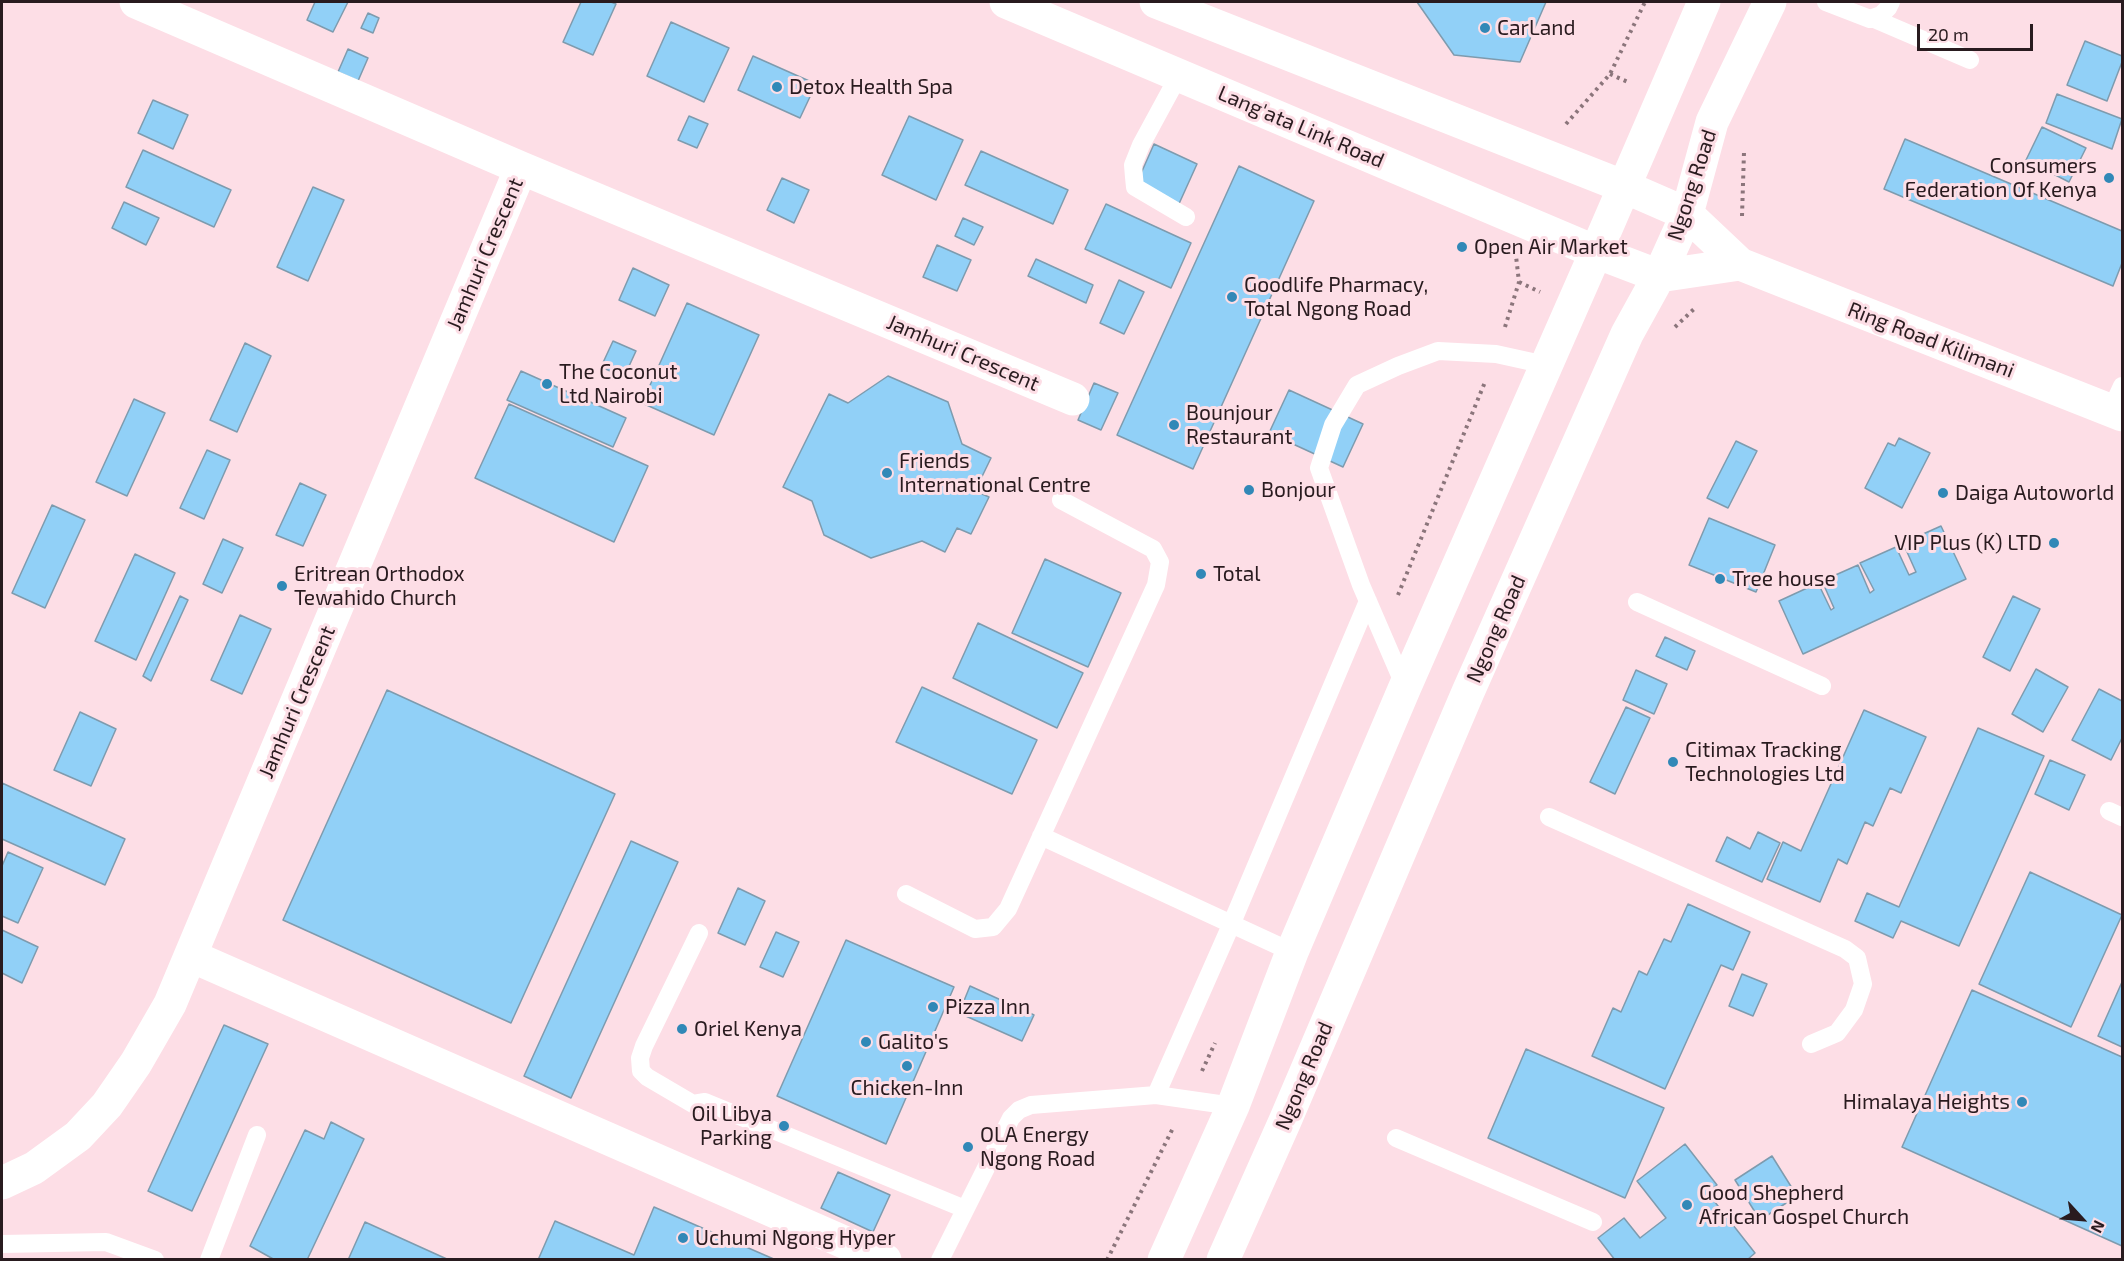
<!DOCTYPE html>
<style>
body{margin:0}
#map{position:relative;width:2124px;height:1261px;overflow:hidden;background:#fddee6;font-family:"Exo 2",sans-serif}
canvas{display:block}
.frame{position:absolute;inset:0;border:3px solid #291b1f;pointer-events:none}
.north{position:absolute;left:2052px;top:1189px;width:60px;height:60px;-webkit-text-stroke:4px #fddee6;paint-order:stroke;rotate:116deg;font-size:16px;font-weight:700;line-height:24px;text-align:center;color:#291b1f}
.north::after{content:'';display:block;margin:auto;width:21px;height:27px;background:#291b1f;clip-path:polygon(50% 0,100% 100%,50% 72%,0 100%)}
.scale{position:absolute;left:1917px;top:24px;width:116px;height:27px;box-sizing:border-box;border:3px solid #291b1f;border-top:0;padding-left:8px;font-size:18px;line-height:21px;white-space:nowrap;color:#291b1f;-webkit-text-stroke:4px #fddee6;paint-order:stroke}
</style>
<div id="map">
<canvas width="2124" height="1261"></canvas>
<div class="frame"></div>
<div class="north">N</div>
<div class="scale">20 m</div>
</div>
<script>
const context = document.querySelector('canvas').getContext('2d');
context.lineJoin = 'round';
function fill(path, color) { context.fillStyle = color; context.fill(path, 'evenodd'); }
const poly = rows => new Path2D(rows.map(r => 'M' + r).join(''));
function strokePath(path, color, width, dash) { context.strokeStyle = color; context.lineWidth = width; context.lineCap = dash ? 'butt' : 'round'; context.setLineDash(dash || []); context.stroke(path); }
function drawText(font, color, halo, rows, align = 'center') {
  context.font = font + ' "Exo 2",sans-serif'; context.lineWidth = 6; context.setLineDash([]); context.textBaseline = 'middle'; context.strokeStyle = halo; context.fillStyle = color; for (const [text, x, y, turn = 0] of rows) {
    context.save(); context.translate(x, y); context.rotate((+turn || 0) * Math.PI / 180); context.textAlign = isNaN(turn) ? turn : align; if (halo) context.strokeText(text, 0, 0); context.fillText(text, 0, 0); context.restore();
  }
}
const building = poly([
 [315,2,348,2,333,32,307,20,315,2],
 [581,2,611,2,616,4,593,55,563,42,581,2],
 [1417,2,1546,2,1520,62,1454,55,1417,2],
 [368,13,379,18,373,33,361,28,368,13],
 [671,22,729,48,704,102,647,76,671,22],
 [2085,41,2122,56,2122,62,2107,101,2067,85,2085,41],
 [348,49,368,58,358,81,338,72,348,49],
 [753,56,816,84,800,118,738,90,753,56],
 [2057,94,2122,119,2112,149,2046,123,2057,94],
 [153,100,188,115,173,149,138,133,153,100],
 [689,116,708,124,697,148,678,140,689,116],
 [909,116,963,140,936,200,882,175,909,116],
 [2042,127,2086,148,2069,182,2026,160,2042,127],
 [1905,139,2122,231,2122,263,2113,286,1884,189,1905,139],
 [1154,144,1197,164,1178,206,1135,187,1154,144],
 [143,150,231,190,214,227,126,187,143,150],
 [981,151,1068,190,1053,224,965,185,981,151],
 [1239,166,1314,201,1193,469,1117,435,1239,166],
 [782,178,809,190,794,223,767,210,782,178],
 [313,187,344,200,308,281,277,267,313,187],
 [124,202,159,218,146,245,112,228,124,202],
 [1106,204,1191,243,1171,288,1085,249,1106,204],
 [963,218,983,227,974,245,955,236,963,218],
 [937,245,971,260,957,291,923,277,937,245],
 [1036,259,1093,285,1086,303,1028,276,1036,259],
 [633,268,669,285,655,316,619,300,633,268],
 [1119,280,1144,292,1124,334,1100,323,1119,280],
 [687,303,759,335,714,435,642,403,687,303],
 [613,341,636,351,624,377,601,367,613,341],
 [245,343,271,356,237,432,210,420,245,343],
 [521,371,626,418,613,447,507,400,521,371],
 [888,376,948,402,962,444,991,458,975,491,989,497,971,534,957,528,945,552,922,541,871,558,824,535,812,501,783,487,829,394,848,403,888,376],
 [1094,383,1118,393,1101,430,1078,420,1094,383],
 [1289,390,1363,424,1343,467,1269,433,1289,390],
 [134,399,165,413,127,496,96,482,134,399],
 [509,404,648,466,614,542,475,478,509,404],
 [1899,438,1930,453,1902,508,1865,488,1888,443,1895,446,1899,438],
 [1736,441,1757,451,1728,508,1707,498,1736,441],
 [207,450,230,460,204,519,180,508,207,450],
 [300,483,326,495,303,546,276,535,300,483],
 [52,505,85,520,45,608,12,593,52,505],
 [1709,518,1775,545,1756,592,1689,565,1709,518],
 [1941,526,1966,579,1803,654,1779,601,1818,583,1831,610,1834,608,1822,581,1858,565,1870,593,1874,590,1860,563,1896,547,1909,575,1916,572,1903,543,1941,526],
 [223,539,243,548,222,593,203,584,223,539],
 [135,554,175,573,136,660,95,641,135,554],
 [1045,559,1121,593,1088,667,1012,633,1045,559],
 [180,596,188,600,151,681,143,676,180,596],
 [2013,596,2040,609,2010,671,1983,657,2013,596],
 [240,615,271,629,242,694,211,680,240,615],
 [978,623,1083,673,1057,728,953,678,978,623],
 [1665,637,1695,651,1687,670,1656,656,1665,637],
 [2036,669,2068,687,2043,732,2012,714,2036,669],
 [1636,670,1667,684,1654,714,1623,700,1636,670],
 [922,687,1037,740,1012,794,896,742,922,687],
 [2099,689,2122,701,2122,738,2111,760,2072,740,2099,689],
 [387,690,615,794,511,1023,283,920,387,690],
 [1626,707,1650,718,1615,794,1590,782,1626,707],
 [1864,710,1926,737,1901,793,1890,788,1873,826,1865,822,1847,864,1838,859,1820,902,1767,879,1783,842,1801,851,1864,710],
 [80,712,116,729,91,786,54,770,80,712],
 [1978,728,2044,756,1959,946,1901,921,1893,938,1855,921,1867,893,1899,907,1978,728],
 [2050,760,2085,775,2069,810,2035,794,2050,760],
 [2,783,125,839,105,885,2,839,2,783],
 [1758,832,1780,843,1762,882,1716,861,1727,837,1750,849,1758,832],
 [631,841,678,862,571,1098,524,1076,631,841],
 [8,852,43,868,18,923,2,916,2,866,8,852],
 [2030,872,2122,915,2071,1027,1979,984,2030,872],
 [738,888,765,901,745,945,718,933,738,888],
 [1688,904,1750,932,1733,970,1721,965,1665,1089,1592,1056,1613,1008,1621,1012,1639,971,1647,975,1664,939,1671,942,1688,904],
 [2,930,38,947,22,983,2,973,2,930],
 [776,932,799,942,783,977,760,967,776,932],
 [846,940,954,987,886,1144,777,1096,846,940],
 [1742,974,1767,984,1753,1016,1729,1006,1742,974],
 [2122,982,2122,1047,2098,1036,2122,982],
 [970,986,1034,1015,1022,1041,959,1013,970,986],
 [1972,990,2122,1057,2122,1246,1902,1147,1972,990],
 [224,1025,268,1044,192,1211,148,1191,224,1025],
 [1526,1049,1664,1108,1625,1198,1488,1138,1526,1049],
 [331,1122,364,1139,307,1260,275,1260,250,1246,305,1130,324,1139,331,1122],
 [1685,1144,1717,1185,1707,1192,1755,1253,1747,1260,1615,1260,1598,1238,1624,1218,1640,1238,1666,1218,1637,1181,1685,1144],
 [1772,1156,1797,1196,1760,1220,1735,1180,1772,1156],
 [838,1172,890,1195,873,1232,821,1208,838,1172],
 [654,1207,776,1260,538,1260,555,1221,634,1255,654,1207],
 [365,1222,449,1260,348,1260,365,1222]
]);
fill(building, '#91d0f7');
strokePath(building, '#7e9bae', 1.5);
strokePath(poly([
 [1610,74,1630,83],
 [1566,124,1610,74,1645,2],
 [1742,216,1744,152],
 [1519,282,1540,292],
 [1505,327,1519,282,1516,256],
 [1675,327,1694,309],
 [1398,595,1485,382],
 [1202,1071,1215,1043],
 [1107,1260,1174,1126]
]), '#8b757b', 4, [3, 4.5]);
strokePath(poly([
 [1826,2,1870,19,1881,15,1888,8,1891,2],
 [1872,18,1970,60],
 [1179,75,1141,145,1133,165,1134,177,1135,187,1186,217],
 [2111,410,2122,386],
 [1637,602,1822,686],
 [1405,687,1361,585,1319,468,1333,425,1357,385,1398,366,1438,351,1496,354,1546,365],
 [2109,811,2122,817],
 [1549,817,1845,949,1857,958,1863,984,1854,1010,1837,1033,1811,1044],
 [1041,836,1292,952],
 [906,894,975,929,993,927,1008,909,1156,585,1160,562,1153,549,1061,500],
 [699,933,644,1046,640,1058,641,1071,647,1077,693,1104,705,1102,965,1209],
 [1156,1095,1231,925,1368,601],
 [1396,1138,1593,1222],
 [2,1244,106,1242,155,1260],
 [209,1260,257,1135],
 [940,1260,1011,1118,1019,1110,1031,1105,1156,1095,1233,1106]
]), '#fff', 18);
strokePath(poly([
 [136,2,521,168,1073,399],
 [191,956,885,1260],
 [2,1183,34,1168,78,1136,107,1105,136,1063,170,1004,521,168]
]), '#fff', 33);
strokePath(poly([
 [1006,2,1596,252,1659,276,1740,264],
 [1156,2,1625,187,1687,214,1740,264,2122,415],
 [1164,1260,1233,1106,1292,952,1405,687,1596,252,1704,2],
 [1223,1260,1285,1121,1468,692,1627,334,1659,276,1687,214,1712,122,1770,2]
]), '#fff', 33);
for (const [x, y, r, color] of [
 [1485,28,6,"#3188b7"],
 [777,87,6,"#3188b7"],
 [2109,178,6,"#3188b7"],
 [1462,247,6,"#3188b7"],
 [1232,297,6,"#3188b7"],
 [547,384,6,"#3188b7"],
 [1174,425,6,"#3188b7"],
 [887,473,6,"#3188b7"],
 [1249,490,6,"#3188b7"],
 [1943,493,6,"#3188b7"],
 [2054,543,6,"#3188b7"],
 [1201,574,6,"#3188b7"],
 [1720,579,6,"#3188b7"],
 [282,586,6,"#3188b7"],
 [1673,762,6,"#3188b7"],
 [933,1007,6,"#3188b7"],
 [682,1029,6,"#3188b7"],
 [866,1042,6,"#3188b7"],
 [907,1066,6,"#3188b7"],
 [2022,1102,6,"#3188b7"],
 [784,1126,6,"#3188b7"],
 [968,1147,6,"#3188b7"],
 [1687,1205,6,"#3188b7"],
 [683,1238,6,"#3188b7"]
]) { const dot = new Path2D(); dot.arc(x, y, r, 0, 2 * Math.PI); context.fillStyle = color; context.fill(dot); strokePath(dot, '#fddee6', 2); }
drawText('21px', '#291b1f', '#fddee6', [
 ["CarLand",1497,28],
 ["Detox Health Spa",789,87],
 ["Consumers",2097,166,"right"],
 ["Federation Of Kenya",2097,190,"right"],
 ["Open Air Market",1474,247],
 ["Goodlife Pharmacy,",1244,285],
 ["Total Ngong Road",1244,309],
 ["The Coconut",559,372],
 ["Ltd Nairobi",559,396],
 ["Bounjour",1186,413],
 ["Restaurant",1186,437],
 ["Friends",899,461],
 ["International Centre",899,485],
 ["Bonjour",1261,490],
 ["Daiga Autoworld",1955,493],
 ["VIP Plus (K) LTD",2042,543,"right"],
 ["Eritrean Orthodox",294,574],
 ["Tewahido Church",294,598],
 ["Total",1213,574],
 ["Tree house",1732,579],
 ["Citimax Tracking",1685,750],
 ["Technologies Ltd",1685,774],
 ["Pizza Inn",945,1007],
 ["Oriel Kenya",694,1029],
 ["Galito's",878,1042],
 ["Chicken-Inn",907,1088,"center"],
 ["Himalaya Heights",2010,1102,"right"],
 ["Oil Libya",772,1114,"right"],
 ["Parking",772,1138,"right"],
 ["OLA Energy",980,1135],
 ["Ngong Road",980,1159],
 ["Good Shepherd",1699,1193],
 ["African Gospel Church",1699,1217],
 ["Uchumi Ngong Hyper",695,1238]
], 'left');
drawText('21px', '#291b1f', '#fddee6', [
 ["Lang'ata Link Road",1301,127,23],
 ["Ngong Road",1692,185,-72],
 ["Jamhuri Crescent",485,254,-67],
 ["Ring Road Kilimani",1931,340,21],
 ["Jamhuri Crescent",963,353,23],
 ["Ngong Road",1496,629,-66],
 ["Jamhuri Crescent",297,702,-67],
 ["Ngong Road",1304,1076,-67]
]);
</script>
